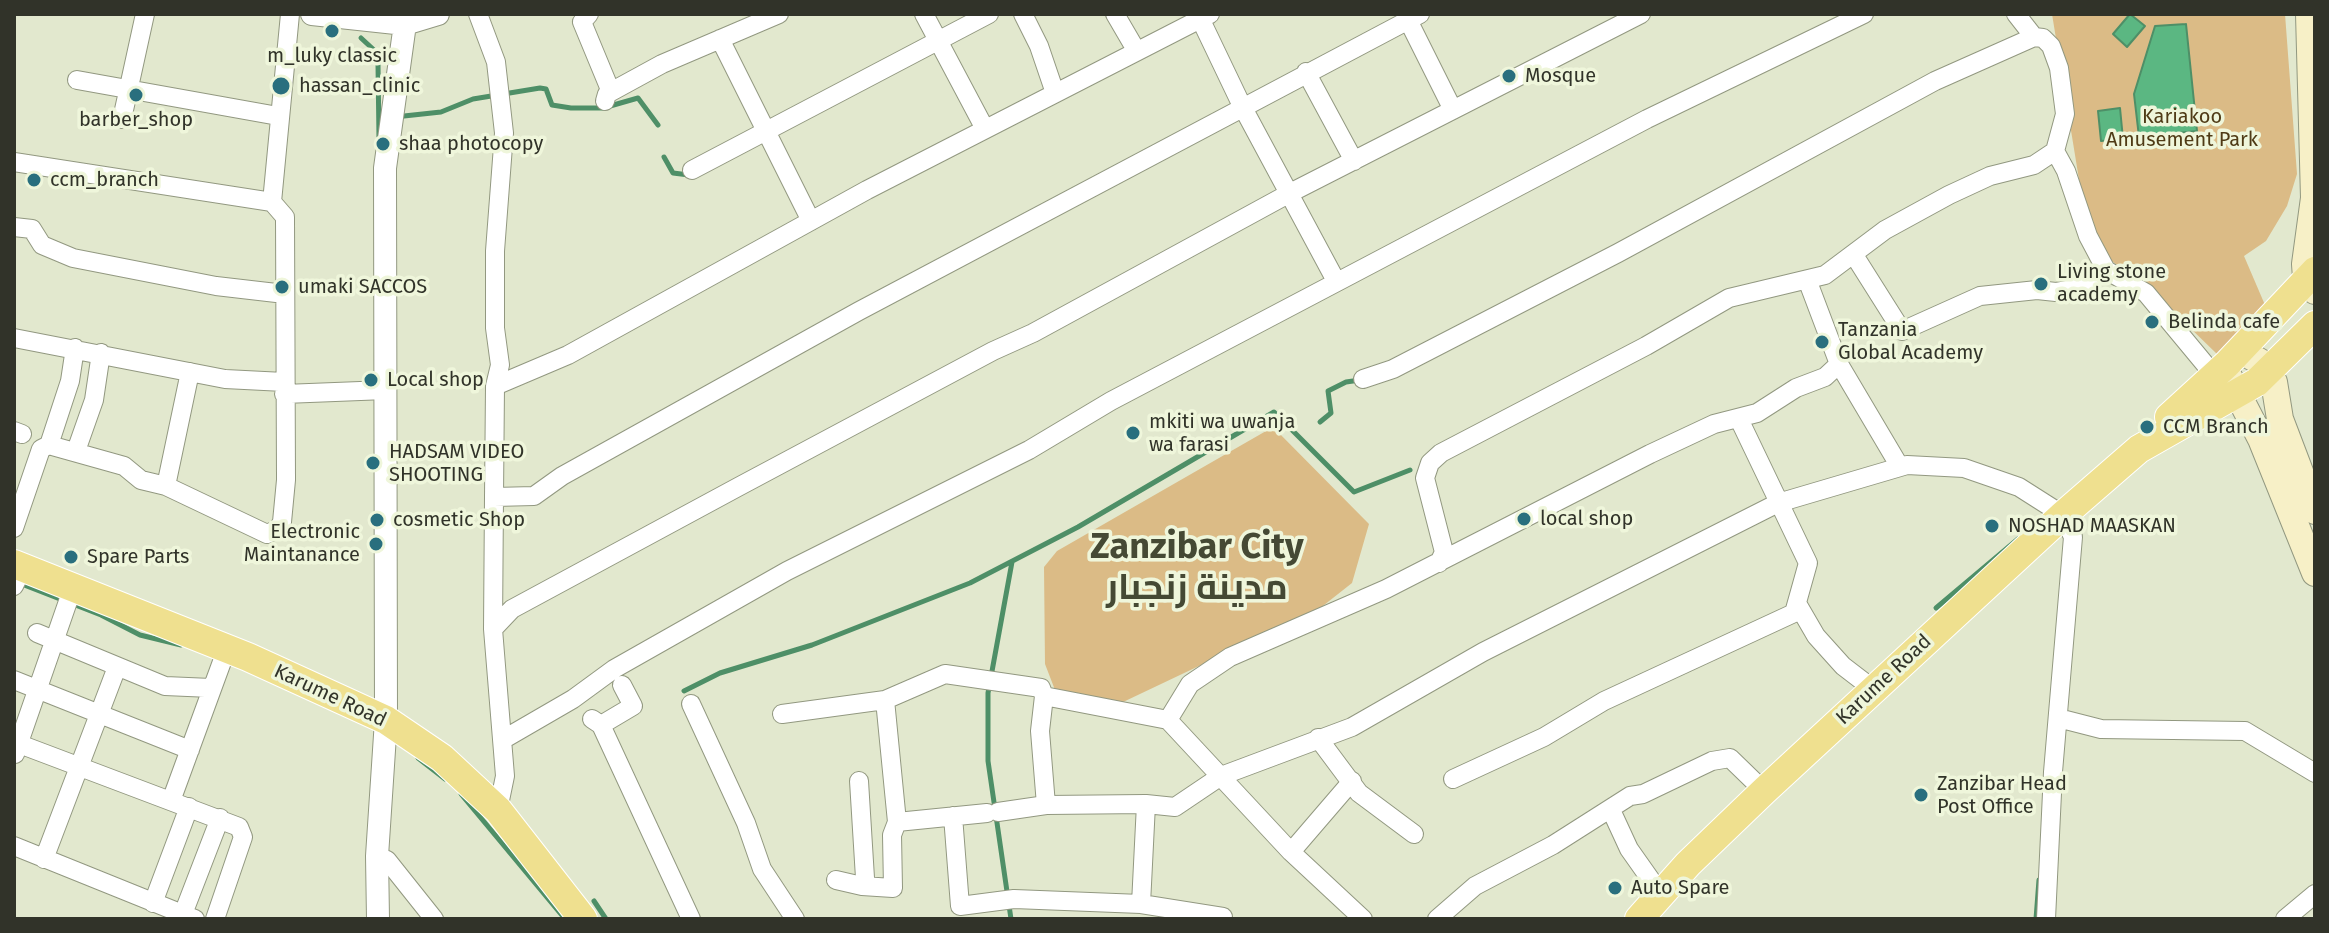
<!DOCTYPE html>
<meta charset="utf-8">
<style>
body{margin:0}
#map{position:relative;width:2329px;height:933px;overflow:hidden;background:#e2e8ce;font-family:"Fira Sans",sans-serif}
canvas{display:block}
.frame{position:absolute;inset:0;border:16px solid #313329;pointer-events:none}
</style>
<div id="map">
<canvas width="2329" height="933"></canvas>
<div class="frame"></div>
</div>
<script>
const context = document.querySelector('canvas').getContext('2d');
context.lineJoin = 'round';
function fill(path, color) { context.fillStyle = color; context.fill(path, 'evenodd'); }
const poly = rows => new Path2D(rows.map(r => 'M' + r).join(''));
function strokePath(path, color, width, dash) { context.strokeStyle = color; context.lineWidth = width; context.lineCap = dash ? 'butt' : 'round'; context.setLineDash(dash || []); context.stroke(path); }
function drawText(font, color, halo, rows, align = 'center') {
  context.font = font + ' "Fira Sans",Cairo,sans-serif'; context.lineWidth = 7; context.setLineDash([]); context.textBaseline = 'middle'; context.strokeStyle = halo; context.fillStyle = color; for (const [text, x, y, turn = 0] of rows) {
    context.save(); context.translate(x, y); context.rotate((+turn || 0) * Math.PI / 180); context.textAlign = isNaN(turn) ? turn : align; if (halo) context.strokeText(text, 0, 0); context.fillText(text, 0, 0); context.restore();
  }
}
fill(poly([
 [2052,14,2285,14,2297,174,2287,206,2266,241,2244,256,2265,305,2218,355,2152,291,2109,259,2093,228,2083,204],
 [1273,427,1369,524,1352,583,1319,609,1121,703,1055,690,1045,664,1044,567,1057,551]
]), '#dbbb86');
const water = poly([
 [2130,14,2145,26,2127,47,2113,34,2130,14],
 [2186,24,2197,131,2139,137,2134,94,2155,26,2186,24],
 [2120,108,2123,139,2101,141,2098,111,2120,108]
]);
fill(water, '#5bb782');
strokePath(water, '#4e8f67', 2);
strokePath(poly([
 [361,38,374,50,378,64,379,139],
 [404,116,441,112,473,99,540,88,546,89,552,105,571,108,603,108,638,98,658,125],
 [664,157,673,173,689,175],
 [1320,422,1331,413,1328,391,1346,382,1360,380],
 [19,583,101,615,140,635,181,645],
 [1936,608,2018,539],
 [684,691,720,673,812,645,970,583,1078,527,1274,412,1354,492,1410,470],
 [418,758,445,779],
 [461,794,565,919],
 [594,901,606,919],
 [1011,919,988,761,988,693,1012,562],
 [2036,919,2039,880]
]), '#4e8f67', 5);
const minor = poly([
 [478,14,496,62,504,133,495,251,495,328,500,365,495,386],
 [589,14,582,22,611,92],
 [924,14,985,129],
 [1023,14,1039,46,1055,93],
 [1115,14,1136,50],
 [1198,14,1242,106,1336,281],
 [2016,14,2034,37],
 [1408,20,1453,110],
 [720,39,811,221],
 [1306,72,1354,161],
 [77,80,278,116],
 [605,101,607,94,662,64,779,14],
 [122,119,145,14],
 [14,162,272,202],
 [692,170,989,14],
 [14,227,32,229,42,245,73,258,216,286,285,294],
 [1854,255,1902,331,1980,296,2037,290,2056,292,2071,289,2106,270],
 [14,338,225,379,284,382],
 [1839,364,1900,467],
 [1363,379,1393,369,1618,253,1935,81,2034,37,2043,38,2051,46,2059,68,2065,114,2055,151],
 [284,394,386,390],
 [14,431,22,434],
 [49,445,70,381,75,348],
 [76,451,94,400,101,353],
 [166,486,190,372],
 [494,497,495,386,568,355,867,190,1210,14],
 [14,528,41,449,49,445,124,466,141,480,166,486,267,534,278,529,282,522,286,480,285,217,272,202,290,14],
 [1439,563,1444,552,1425,478,1430,463,1441,453,1646,346,1729,298,1825,275,1885,230,1949,195,1990,176,2034,165,2055,151,2066,171,2088,236,2106,270,2146,293,2214,375],
 [14,586,23,567],
 [1798,605,1816,636,1843,666,1873,689],
 [493,629,512,609,738,487,993,351,1033,333,1290,193,1641,14],
 [37,633,165,686,211,688],
 [14,680,190,750],
 [885,700,897,822,987,813],
 [691,704,746,823,762,869,795,919],
 [782,714,885,700,945,674,1041,688,1044,696,1168,720,1291,852,1363,919],
 [2058,718,2101,729,2245,731,2315,773],
 [592,719,601,725,691,919],
 [1168,720,1190,684,1230,657,1386,589,1650,454,1714,424,1757,413,1796,388,1825,377,1839,364,1808,282],
 [601,725,633,706,622,685],
 [1318,738,1359,793,1414,834],
 [504,739,573,699,614,669,787,571,1029,450,1111,401,1647,119,1864,14],
 [14,742,239,827,243,837,215,919],
 [15,754,73,587],
 [1453,779,1544,737,1604,701,1794,613,1808,563,1739,419],
 [859,781,865,878,862,886,893,888,892,835,897,822],
 [171,801,227,648],
 [1046,805,1146,804],
 [498,810,505,776,493,629,494,497,534,496,562,476,859,311,1420,14],
 [1611,810,1629,849,1653,883,1653,902],
 [998,812,1046,805,1040,731,1044,696],
 [953,816,960,906,1014,899,1141,904],
 [14,846,195,919],
 [1291,852,1352,781],
 [377,856,387,860,434,919],
 [44,859,117,667],
 [836,880,862,886],
 [153,903,189,807],
 [183,914,220,818],
 [1223,917,1141,904,1146,804,1175,807,1221,776,1352,727,1483,652,1778,503,1907,465,1964,468,2019,487,2063,515,2073,537,2053,772,2046,919],
 [1437,919,1475,886,1553,845,1630,796,1643,794,1712,761,1730,758,1764,791],
 [2285,919,2315,894]
]);
const tertiary = poly([
 [312,14,405,24,438,14],
 [378,919,377,856,386,720,385,168,405,24]
]);
const secondary = poly([
 [2309,14,2314,198,2305,264,2306,278,2315,291],
 [2240,350,2262,363,2274,382,2280,419,2315,511],
 [2228,375,2261,439,2315,573]
]);
const primary = poly([
 [2169,417,2227,364,2315,271],
 [14,564,248,657,386,720,442,758,498,810,583,919],
 [1639,919,1688,864,1764,791,2063,515,2139,449,2257,382,2315,325]
]);
strokePath(minor, '#929880', 20);
strokePath(tertiary, '#929880', 24);
strokePath(secondary, '#929880', 28);
strokePath(primary, '#fff', 30);
strokePath(minor, '#fff', 18);
strokePath(tertiary, '#fff', 22);
strokePath(secondary, '#f7f0c7', 26);
strokePath(primary, '#efe08f', 28);
for (const [x, y, r, color] of [
 [332,31,8,"#296f7e"],
 [1509,76,8,"#296f7e"],
 [281,86,10,"#296f7e"],
 [136,95,8,"#296f7e"],
 [383,144,8,"#296f7e"],
 [34,180,8,"#296f7e"],
 [2041,284,8,"#296f7e"],
 [282,287,8,"#296f7e"],
 [2152,322,8,"#296f7e"],
 [1822,342,8,"#296f7e"],
 [371,380,8,"#296f7e"],
 [2147,427,8,"#296f7e"],
 [1133,433,8,"#296f7e"],
 [373,463,8,"#296f7e"],
 [1524,519,8,"#296f7e"],
 [377,520,8,"#296f7e"],
 [1992,526,8,"#296f7e"],
 [376,544,8,"#296f7e"],
 [71,557,8,"#296f7e"],
 [1921,795,8,"#296f7e"],
 [1615,888,8,"#296f7e"]
]) { const dot = new Path2D(); dot.arc(x, y, r, 0, 2 * Math.PI); context.fillStyle = color; context.fill(dot); strokePath(dot, '#eff6db', 3); }
drawText('20px', '#313329', '#eff6db', [
 ["m_luky classic",332,56,"center"],
 ["Mosque",1525,76],
 ["hassan_clinic",299,86],
 ["barber_shop",136,120,"center"],
 ["shaa photocopy",399,144],
 ["ccm_branch",50,180],
 ["Living stone",2057,272],
 ["academy",2057,295],
 ["umaki SACCOS",298,287],
 ["Belinda cafe",2168,322],
 ["Tanzania",1838,330],
 ["Global Academy",1838,353],
 ["Local shop",387,380],
 ["mkiti wa uwanja",1149,422],
 ["wa farasi",1149,445],
 ["CCM Branch",2163,427],
 ["HADSAM VIDEO",389,452],
 ["SHOOTING",389,475],
 ["local shop",1540,519],
 ["cosmetic Shop",393,520],
 ["NOSHAD MAASKAN",2008,526],
 ["Electronic",360,532,"right"],
 ["Maintanance",360,555,"right"],
 ["Spare Parts",87,557],
 ["Zanzibar Head",1937,784],
 ["Post Office",1937,807],
 ["Auto Spare",1631,888]
], 'left');
drawText('20px', '#4f3b16', '#eff6db', [
 ["Kariakoo",2182,117],
 ["Amusement Park",2182,140]
]);
drawText('20px', '#313329', '#eff6db', [
 ["Karume Road",1884,680,-43],
 ["Karume Road",330,696,25]
]);
drawText('bold 36px', '#454934', '#eff6db', [
 ["Zanzibar City",1197,548],
 ["مدينة زنجبار",1197,589]
]);
</script>
